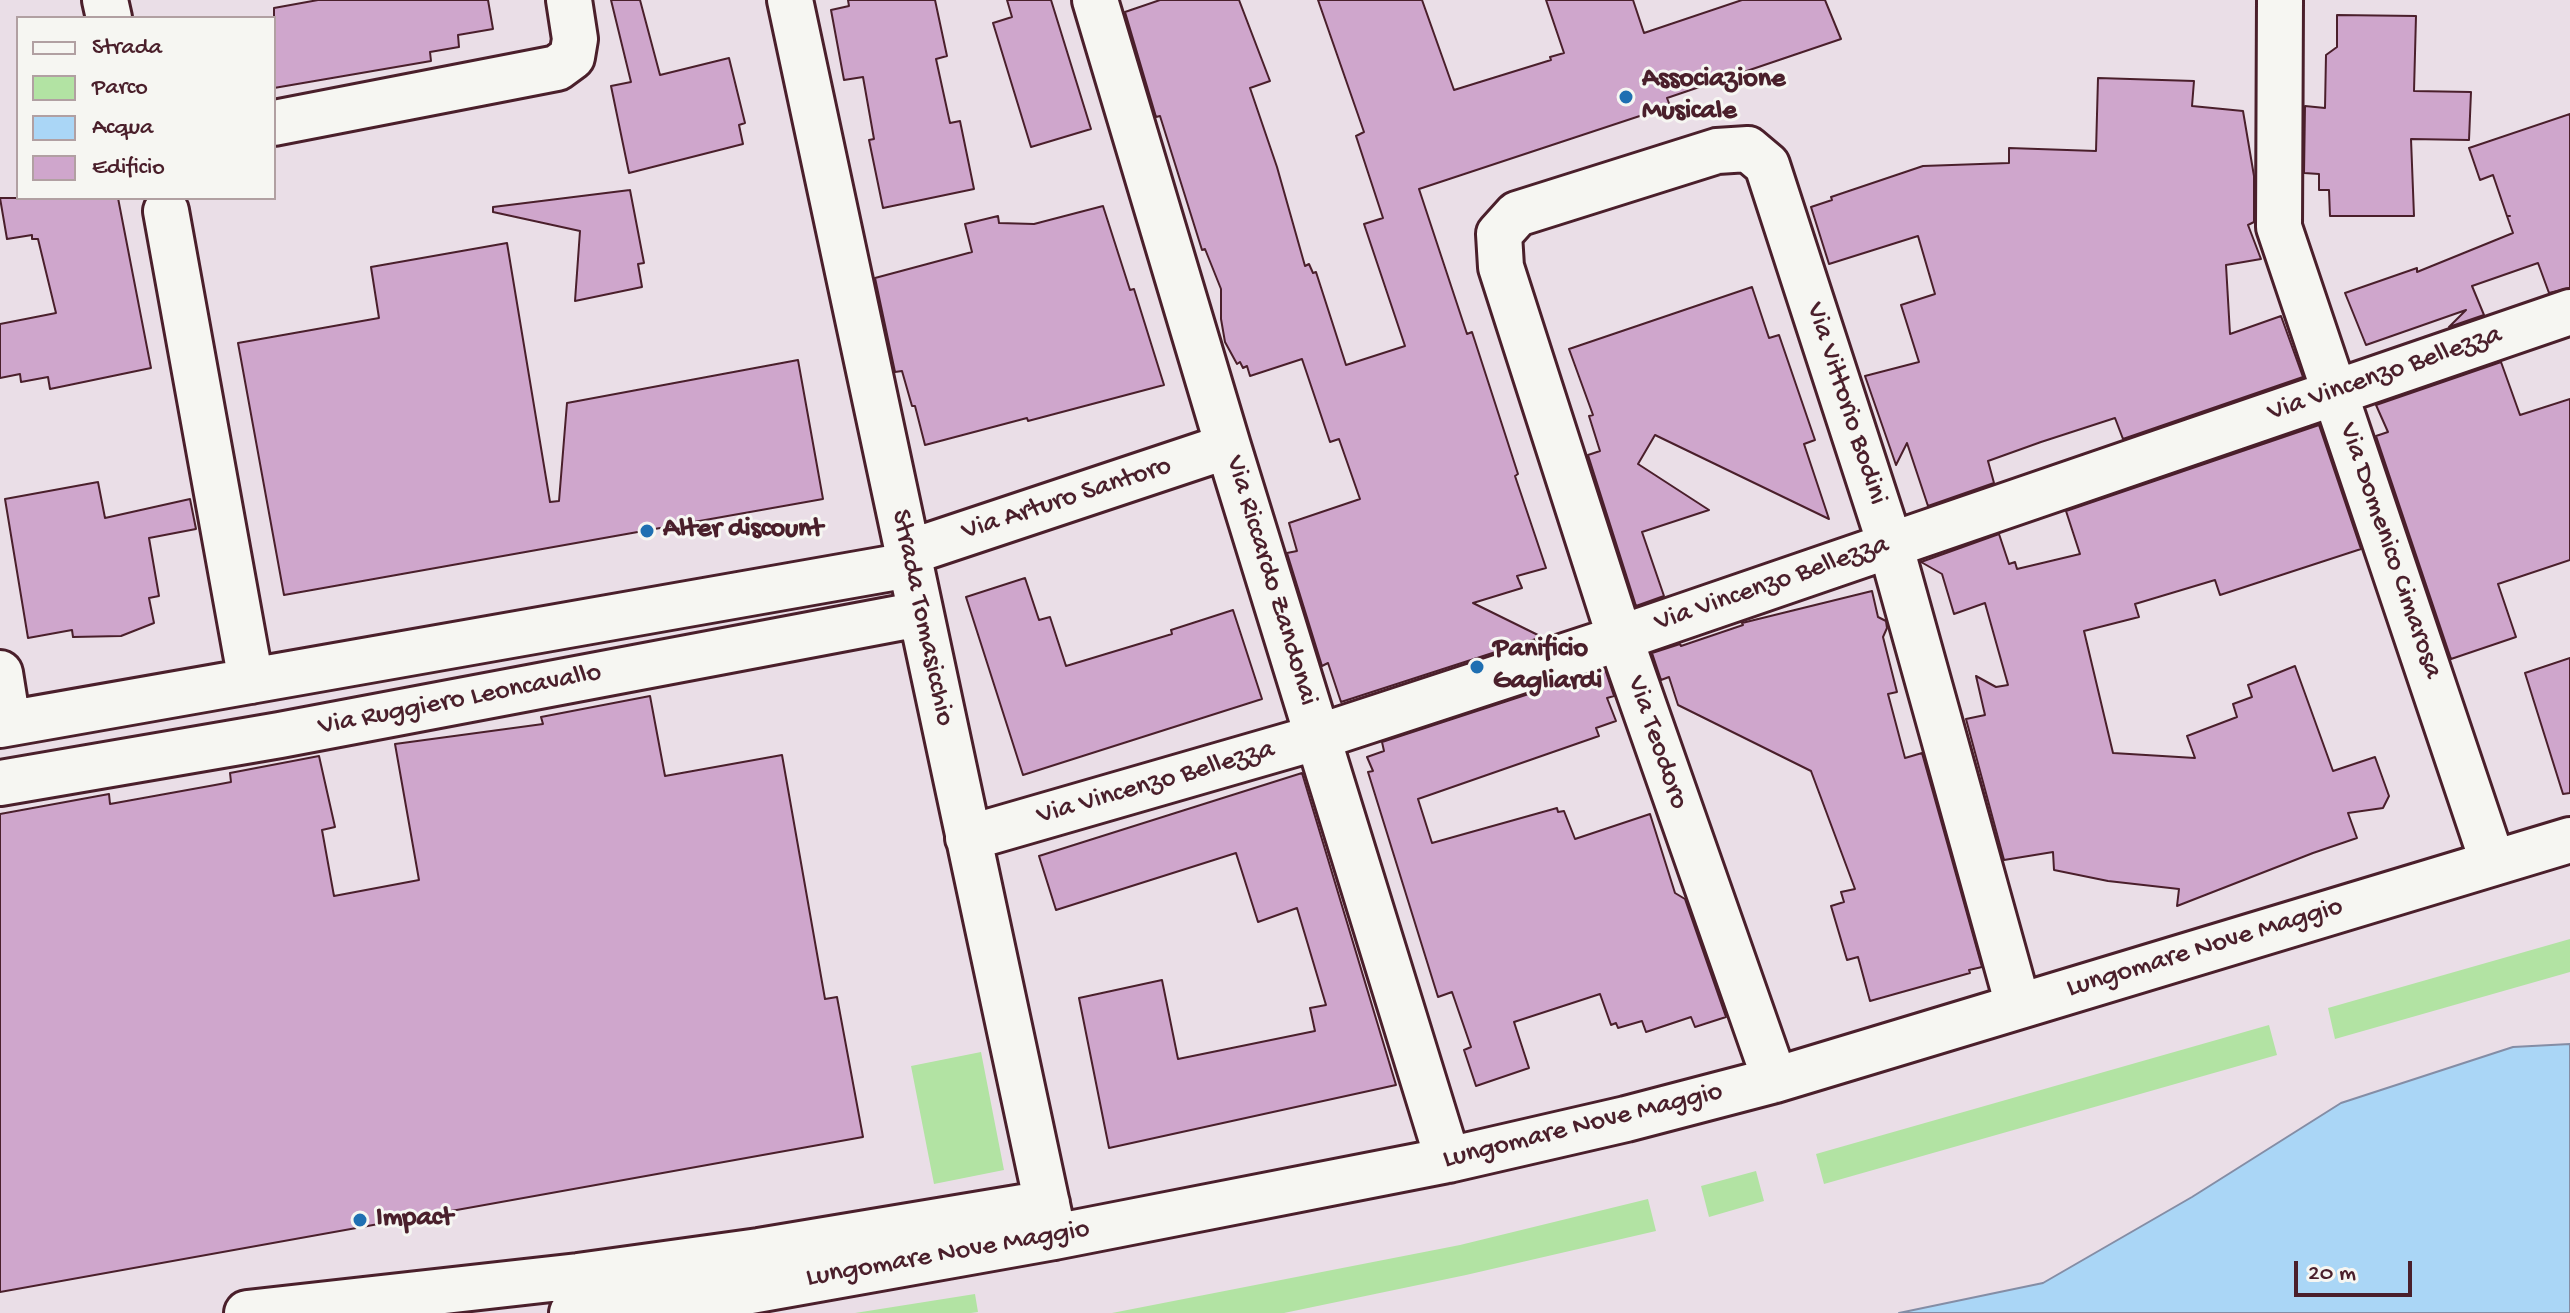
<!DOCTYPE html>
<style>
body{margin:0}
#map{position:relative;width:2570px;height:1313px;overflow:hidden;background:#eadee7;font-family:"Gochi Hand",sans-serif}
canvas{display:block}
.legend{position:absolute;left:16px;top:16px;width:260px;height:184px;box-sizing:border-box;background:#f6f6f2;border:2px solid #b1a0a2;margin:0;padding:10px 14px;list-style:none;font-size:24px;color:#4a1f2b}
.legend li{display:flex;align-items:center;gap:16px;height:40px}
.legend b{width:40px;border:2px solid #b1a0a2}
.scale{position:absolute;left:2294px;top:1261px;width:118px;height:36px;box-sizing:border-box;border:4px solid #4a1f2b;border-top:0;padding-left:10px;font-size:24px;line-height:28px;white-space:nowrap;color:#4a1f2b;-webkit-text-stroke:6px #f6f6f2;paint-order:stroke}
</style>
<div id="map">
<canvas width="2570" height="1313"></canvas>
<ul class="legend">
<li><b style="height:10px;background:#f6f6f2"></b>Strada</li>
<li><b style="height:22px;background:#b2e3a3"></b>Parco</li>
<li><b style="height:22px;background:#aad6f6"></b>Acqua</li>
<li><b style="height:22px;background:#cfa6cc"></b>Edificio</li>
</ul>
<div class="scale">20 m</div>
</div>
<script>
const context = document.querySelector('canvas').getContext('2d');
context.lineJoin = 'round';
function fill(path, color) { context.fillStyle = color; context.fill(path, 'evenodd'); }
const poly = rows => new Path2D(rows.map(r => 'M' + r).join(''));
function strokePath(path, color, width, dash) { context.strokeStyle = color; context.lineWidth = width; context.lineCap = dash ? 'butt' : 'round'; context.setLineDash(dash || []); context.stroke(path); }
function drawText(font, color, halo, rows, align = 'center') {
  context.font = font + ' "Gochi Hand",sans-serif'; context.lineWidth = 6; context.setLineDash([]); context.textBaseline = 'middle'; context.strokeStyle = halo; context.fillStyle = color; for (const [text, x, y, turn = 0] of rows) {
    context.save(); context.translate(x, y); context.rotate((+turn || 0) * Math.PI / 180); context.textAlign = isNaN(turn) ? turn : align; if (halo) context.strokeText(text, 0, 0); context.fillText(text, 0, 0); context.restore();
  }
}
fill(poly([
 [2570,939,2570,972,2335,1039,2328,1008],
 [2269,1025,2277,1055,1824,1184,1816,1154],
 [981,1052,1004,1170,934,1184,911,1066],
 [1756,1171,1764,1201,1709,1217,1701,1186],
 [1648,1199,1656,1231,1466,1275,1284,1313,1112,1313,1460,1245],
 [975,1294,978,1312,971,1313,855,1313]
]), '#b2e3a3');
const water = poly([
 [2570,1044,2570,1313,1899,1313,2043,1283,2192,1197,2341,1103,2513,1047,2570,1044]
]);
fill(water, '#aad6f6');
strokePath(water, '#848da5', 2);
const building = poly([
 [318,0,488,0,493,29,458,35,459,47,430,52,431,61,274,88,274,8,318,0],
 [611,0,640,0,660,75,729,58,745,123,739,125,743,144,629,173,611,86,631,82,611,0],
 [848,0,935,0,947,56,936,59,950,123,960,121,974,189,883,208,869,140,874,139,863,77,844,80,831,10,849,6,848,0],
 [1007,0,1051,0,1091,129,1031,147,993,23,1012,17,1007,0],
 [1160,0,1239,0,1270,81,1250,88,1277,167,1305,266,1309,264,1313,273,1316,272,1346,365,1405,346,1364,224,1383,218,1356,136,1364,132,1318,0,1422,0,1454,90,1551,60,1550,57,1564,53,1546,0,1633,0,1644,33,1742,0,1825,0,1841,39,1667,98,1670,106,1419,189,1467,334,1472,332,1518,474,1515,476,1546,568,1517,576,1522,588,1473,603,1542,637,1341,702,1328,663,1322,666,1287,553,1297,551,1289,523,1360,499,1339,439,1330,442,1302,359,1250,376,1247,366,1243,368,1240,362,1237,364,1225,342,1221,319,1221,289,1205,249,1202,250,1160,116,1156,117,1125,12,1160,0],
 [2337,15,2416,16,2414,91,2471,92,2469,140,2411,139,2414,216,2330,216,2329,190,2319,190,2319,174,2304,173,2305,106,2325,108,2326,55,2337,47,2337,15],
 [2098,78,2194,81,2192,106,2243,111,2254,176,2254,222,2248,225,2261,259,2226,265,2230,334,2281,316,2303,377,2123,439,2115,418,2041,442,1988,461,1994,483,1928,506,1907,443,1896,465,1865,376,1919,362,1901,305,1935,294,1918,236,1829,264,1811,207,1832,200,1831,197,1923,166,2009,163,2009,148,2096,151,2098,78],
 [2570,114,2570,288,2549,293,2538,263,2472,286,2484,315,2449,327,2466,310,2366,345,2345,293,2417,268,2417,272,2513,233,2507,216,2510,216,2507,216,2493,175,2480,180,2469,148,2570,114],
 [630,190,644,263,638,264,642,287,575,301,580,231,493,212,493,207,630,190],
 [0,198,118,198,151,368,50,389,48,377,21,382,20,374,0,378,0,324,56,313,38,239,32,239,32,235,7,239,0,198],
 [1103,206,1130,290,1134,289,1164,385,1028,421,1027,418,925,445,915,406,912,406,902,371,895,372,875,278,972,252,965,224,998,216,999,223,1034,224,1103,206],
 [507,243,550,502,559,501,567,403,798,360,823,499,284,595,238,343,379,318,371,267,507,243],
 [1752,287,1769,338,1779,335,1815,440,1804,444,1829,519,1655,435,1638,464,1709,510,1642,532,1664,596,1636,606,1588,455,1600,451,1589,416,1593,415,1569,349,1752,287],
 [2501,362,2520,415,2570,399,2570,560,2498,584,2516,637,2451,659,2376,436,2388,432,2376,405,2501,362],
 [2319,425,2361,549,2220,595,2215,580,2135,604,2139,617,2084,631,2113,753,2195,758,2187,736,2237,717,2233,704,2252,697,2248,685,2295,666,2333,771,2375,757,2389,796,2383,808,2348,813,2357,838,2313,853,2177,906,2179,889,2108,881,2054,870,2053,852,2004,860,1966,719,1985,715,1976,676,1996,687,2008,685,1985,603,1954,614,1942,574,1921,562,1999,534,2009,564,2015,562,2017,569,2080,554,2066,511,2319,425],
 [98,482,105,518,190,499,196,529,149,538,159,596,149,598,154,623,121,636,73,637,72,630,28,638,5,499,98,482],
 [1025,578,1039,620,1050,617,1066,666,1172,634,1171,630,1233,610,1262,699,1023,775,966,597,1025,578],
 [1872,591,1878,617,1886,621,1887,628,1883,637,1897,692,1888,694,1905,758,1922,753,1982,967,1969,970,1970,973,1870,1001,1858,957,1847,960,1831,906,1844,902,1841,892,1855,889,1811,771,1678,705,1669,677,1661,680,1652,653,1680,644,1681,646,1743,625,1742,623,1872,591],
 [2570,658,2570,793,2563,794,2525,673,2570,658],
 [1605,669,1614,696,1607,698,1616,721,1596,728,1599,736,1418,799,1432,843,1557,808,1558,812,1564,811,1575,839,1650,814,1675,893,1685,899,1726,1017,1695,1027,1691,1017,1646,1032,1642,1021,1618,1028,1616,1023,1611,1025,1600,994,1514,1022,1529,1068,1476,1086,1464,1050,1471,1047,1452,992,1438,997,1368,772,1373,771,1367,757,1384,751,1382,742,1605,669],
 [650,696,665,776,782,755,825,999,837,997,863,1137,0,1292,0,814,109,794,110,804,215,785,231,782,230,773,319,756,335,827,322,830,334,896,419,880,395,744,543,724,541,717,650,696],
 [1302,773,1396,1085,1109,1148,1079,998,1162,980,1178,1059,1315,1031,1310,1008,1326,1005,1297,908,1258,922,1236,853,1056,910,1039,856,1302,773]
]);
fill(building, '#cfa6cc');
strokePath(building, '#4a1f2b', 2);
const minor = poly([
 [105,0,109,18],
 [790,0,1054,1237],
 [1095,0,1228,446,1448,1160],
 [2280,0,2279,227,2493,863],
 [274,123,557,68,572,57,575,39,569,0],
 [166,211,251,681],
 [907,553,1228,446],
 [0,673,8,723],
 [0,725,909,565],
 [0,783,280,735,920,614],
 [968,838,1318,737,1620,638,2570,312],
 [1775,1080,1620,638,1501,267,1499,234,1517,214,1717,151,1748,149,1767,165,1890,544,2018,1005],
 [247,1313,578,1276,759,1251,1047,1203],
 [572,1313,734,1294,1054,1237,1448,1160,1626,1119,1775,1080,2570,840]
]);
strokePath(minor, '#4a1f2b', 50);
strokePath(minor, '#f6f6f2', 44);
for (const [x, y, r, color] of [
 [1626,97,8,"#1f6fb2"],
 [647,531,8,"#1f6fb2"],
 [1477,667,8,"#1f6fb2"],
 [360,1220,8,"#1f6fb2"]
]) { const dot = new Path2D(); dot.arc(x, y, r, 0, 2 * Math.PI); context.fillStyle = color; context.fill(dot); strokePath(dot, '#f6f6f2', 3); }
drawText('bold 28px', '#4a1f2b', '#f6f6f2', [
 ["Associazione",1642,81],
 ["Musicale",1642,113],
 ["Alter discount",663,531],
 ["Panificio",1493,651],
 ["Gagliardi",1493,683],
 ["Impact",376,1220]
], 'left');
drawText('28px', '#4a1f2b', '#f6f6f2', [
 ["Via Vincenzo Bellezza",2385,375,-19],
 ["Via Vittorio Bodini",1845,404,72],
 ["Via Arturo Santoro",1067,500,-18],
 ["Via Domenico Cimarosa",2389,551,71],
 ["Via Riccardo Zandonai",1270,581,73],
 ["Via Vincenzo Bellezza",1772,585,-19],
 ["Strada Tomasicchio",921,618,78],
 ["Via Ruggiero Leoncavallo",460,701,-11],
 ["Via Teodoro",1656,743,71],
 ["Via Vincenzo Bellezza",1156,784,-16],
 ["Lungomare Nove Maggio",2205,949,-17],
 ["Lungomare Nove Maggio",1583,1127,-14],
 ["Lungomare Nove Maggio",948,1255,-10]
]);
</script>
